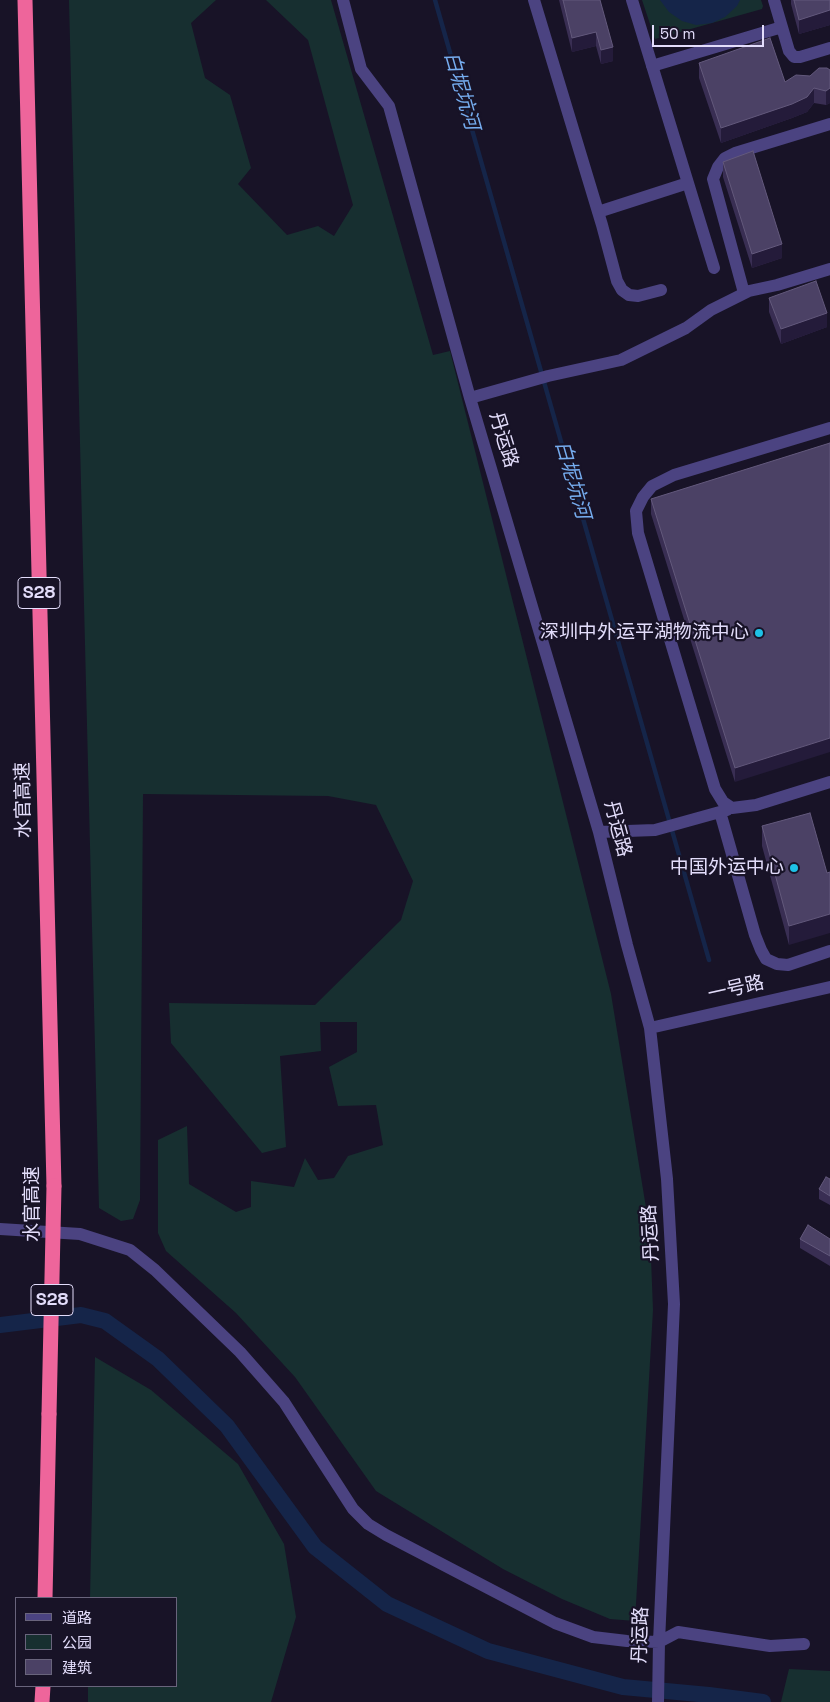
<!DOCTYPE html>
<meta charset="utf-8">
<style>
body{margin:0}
#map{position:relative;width:830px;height:1702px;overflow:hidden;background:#181327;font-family:"Space Grotesk","Noto Sans SC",sans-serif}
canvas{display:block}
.legend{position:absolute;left:15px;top:1597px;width:162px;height:90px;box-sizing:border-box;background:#181327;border:1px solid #69647c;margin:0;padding:6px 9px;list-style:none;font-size:15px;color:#e3ddfb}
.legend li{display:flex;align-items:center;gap:10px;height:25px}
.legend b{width:25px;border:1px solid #69647c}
.scale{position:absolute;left:652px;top:25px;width:112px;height:22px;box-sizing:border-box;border:2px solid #e3ddfb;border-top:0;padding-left:6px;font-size:15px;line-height:18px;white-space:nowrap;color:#e3ddfb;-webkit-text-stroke:4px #181327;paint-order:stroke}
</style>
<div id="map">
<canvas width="830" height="1702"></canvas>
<ul class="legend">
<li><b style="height:6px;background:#4b4381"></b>道路</li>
<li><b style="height:14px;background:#172f30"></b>公园</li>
<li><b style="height:14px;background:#4b4165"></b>建筑</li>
</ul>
<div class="scale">50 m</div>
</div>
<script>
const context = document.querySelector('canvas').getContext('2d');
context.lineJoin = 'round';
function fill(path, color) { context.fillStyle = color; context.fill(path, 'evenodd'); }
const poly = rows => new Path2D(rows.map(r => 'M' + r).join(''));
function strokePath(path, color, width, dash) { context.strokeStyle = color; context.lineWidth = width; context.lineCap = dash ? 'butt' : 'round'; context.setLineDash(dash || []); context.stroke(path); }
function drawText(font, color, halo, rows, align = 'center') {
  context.font = font + ' "Space Grotesk","Noto Sans SC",sans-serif'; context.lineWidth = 4.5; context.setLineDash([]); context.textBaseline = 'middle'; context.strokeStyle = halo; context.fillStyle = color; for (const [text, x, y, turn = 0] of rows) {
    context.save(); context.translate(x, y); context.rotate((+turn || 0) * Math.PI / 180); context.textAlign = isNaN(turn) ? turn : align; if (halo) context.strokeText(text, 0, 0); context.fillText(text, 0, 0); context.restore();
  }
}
fill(poly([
 [69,0,216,0,191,23,205,78,230,95,251,168,238,184,287,235,318,226,334,236,353,205,308,40,266,0,331,0,433,355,450,351,611,994,650,1232,653,1310,635,1621,610,1619,562,1599,503,1569,376,1491,295,1377,236,1313,166,1251,158,1233,158,1140,187,1126,189,1184,236,1212,251,1207,251,1181,294,1187,305,1158,318,1180,334,1178,348,1156,383,1145,376,1105,338,1106,329,1067,357,1052,357,1022,320,1022,321,1051,280,1056,286,1147,262,1153,171,1043,169,1003,315,1005,401,920,413,881,376,805,328,796,143,794,140,1200,133,1219,121,1221,99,1208],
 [642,0,761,0,763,6,762,9,655,39],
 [95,1357,151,1390,238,1464,284,1544,296,1617,271,1702,88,1702,88,1686,176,1686,176,1598,90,1598],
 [789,1669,830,1671,830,1702,781,1702]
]), '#172f30');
fill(poly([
 [660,0,740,0,737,6,725,17,712,23,696,25,682,21,669,12]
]), '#152549');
strokePath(poly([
 [435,0,709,960]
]), '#152549', 4.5);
strokePath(poly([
 [0,1325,81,1315,105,1321,158,1359,227,1426,315,1547,387,1604,488,1651,623,1687,709,1695,763,1702]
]), '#152549', 16);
strokePath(poly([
 [343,0,361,69,389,106,470,398,599,832,627,945,650,1028,667,1179,674,1304,659,1642,658,1702],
 [534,0,602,225,617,281,622,290,629,295,638,296,661,290],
 [632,0,714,268],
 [774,0,789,51,794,57,800,57,830,48],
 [652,66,782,27],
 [598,212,688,183],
 [744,293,713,179,718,167,725,158,735,153,830,124],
 [470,398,548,376,621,360,686,328,711,310,749,291,777,285,830,269],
 [830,428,674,475,652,486,643,497,636,511,638,533,715,789,723,802,732,808,756,805,830,782],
 [720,812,755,935,761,950,766,959,777,964,788,965,830,951],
 [599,832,655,830,727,810],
 [650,1028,830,987],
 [0,1229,80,1234,130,1250,155,1270,240,1352,284,1402,353,1509,368,1524,386,1535,555,1623,593,1637,627,1641,659,1642,678,1632,770,1646,804,1644]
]), '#4b4381', 12);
strokePath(poly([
 [25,0,54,1186],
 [45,1598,49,1414],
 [42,1702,43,1686]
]), '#ee659b', 15);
strokePath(poly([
 [49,1414,54,1186]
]), '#ee659b', 15);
fill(poly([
 [559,0,600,0,613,61,601,64,596,46,572,52],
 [791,0,830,0,830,25,799,34,791,4],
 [699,63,785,82,810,76,830,70,830,103,826,105,814,103,807,112,792,118,721,143,699,78],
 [723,162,782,258,752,268,723,177],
 [769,298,827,327,781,344,769,312],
 [830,443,735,782,651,514,651,499],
 [810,813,789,945,762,846,762,826],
 [830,1179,830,1205,819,1199,819,1189],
 [800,1239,830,1239,830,1266,800,1248]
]), '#392e53');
fill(poly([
 [830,10,830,25,799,34,799,20],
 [596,32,596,46,572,52,572,38],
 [613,47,613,61,601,64,601,50],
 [814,88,814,103,807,112,792,118,721,143,721,128],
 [830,88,830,103,826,105,826,91],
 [782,244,782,258,752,268,752,254],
 [827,313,827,327,781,344,781,329],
 [830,738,830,752,735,782,735,768],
 [830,914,830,933,789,945,789,926]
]), '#241b3a');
const building = poly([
 [563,0,600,0,613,47,601,50,596,32,572,38,563,0],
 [794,0,830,0,830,10,799,20,794,0],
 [770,38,785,82,796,75,810,76,819,68,827,68,830,70,830,88,826,91,814,88,807,97,792,104,721,128,699,63,770,38],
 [753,151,782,244,752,254,723,162,753,151],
 [816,281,827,313,781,329,769,298,816,281],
 [830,443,830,738,735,768,651,499,830,443],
 [810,813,827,873,830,872,830,914,789,926,762,826,810,813],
 [826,1177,830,1179,830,1196,819,1189,826,1177],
 [808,1225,830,1239,830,1256,800,1239,808,1225]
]);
fill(building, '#4b4165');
strokePath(building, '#63597c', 1);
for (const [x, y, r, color] of [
 [759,633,5,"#1ec1e6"],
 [794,868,5,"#1ec1e6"]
]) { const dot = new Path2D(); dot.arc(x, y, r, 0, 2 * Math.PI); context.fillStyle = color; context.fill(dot); strokePath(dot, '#181327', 2); }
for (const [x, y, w] of [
 [39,593,42],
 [52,1300,42]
]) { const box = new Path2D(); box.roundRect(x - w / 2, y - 15.5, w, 31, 4); context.fillStyle = '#181327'; context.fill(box); strokePath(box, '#e3ddfb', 1); }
drawText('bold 18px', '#e3ddfb', null, [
 ["S28",39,593],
 ["S28",52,1300]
]);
drawText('19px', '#e3ddfb', '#181327', [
 ["丹运路",503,440,73],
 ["水官高速",24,800,-91],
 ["丹运路",617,829,75],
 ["一号路",736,989,-13],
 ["水官高速",33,1204,-90],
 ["丹运路",651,1233,-93],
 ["丹运路",641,1635,-88]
]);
drawText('19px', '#e3ddfb', '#181327', [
 ["深圳中外运平湖物流中心",749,633],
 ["中国外运中心",784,868]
], 'right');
drawText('italic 20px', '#76adf0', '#181327', [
 ["白坭坑河",461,91,74],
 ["白坭坑河",572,480,74]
]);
</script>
